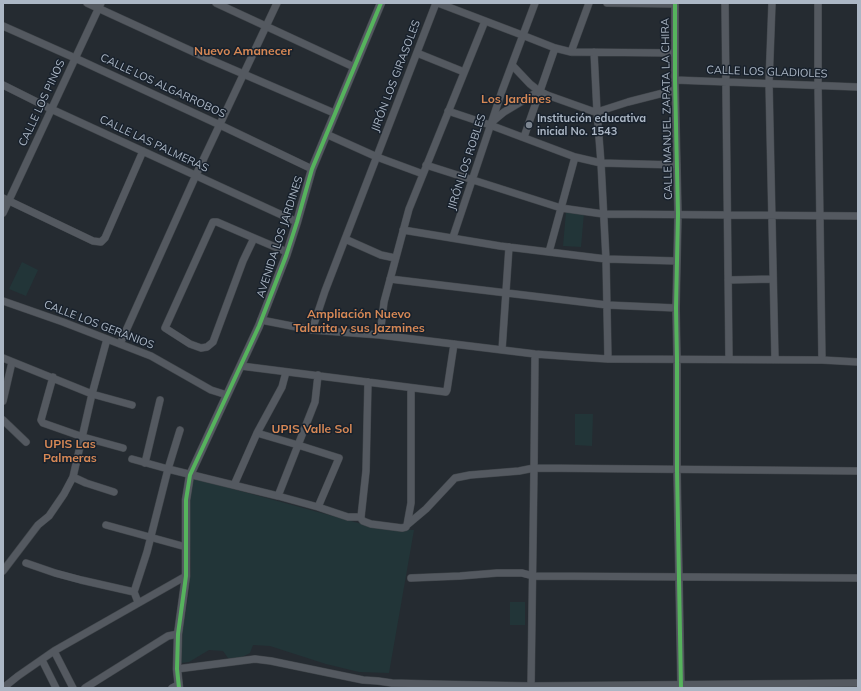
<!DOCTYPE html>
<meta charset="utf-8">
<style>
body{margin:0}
#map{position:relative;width:861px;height:691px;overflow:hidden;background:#252b31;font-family:Mulish,sans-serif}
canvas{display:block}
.frame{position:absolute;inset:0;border:4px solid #acb7c5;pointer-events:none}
</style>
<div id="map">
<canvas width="861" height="691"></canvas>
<div class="frame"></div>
</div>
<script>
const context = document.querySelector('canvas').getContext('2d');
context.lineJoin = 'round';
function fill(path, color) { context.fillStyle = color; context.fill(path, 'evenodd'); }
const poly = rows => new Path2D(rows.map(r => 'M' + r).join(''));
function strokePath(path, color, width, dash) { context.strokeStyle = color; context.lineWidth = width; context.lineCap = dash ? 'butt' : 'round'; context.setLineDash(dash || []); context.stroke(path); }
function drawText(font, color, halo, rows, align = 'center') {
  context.font = font + ' Mulish,sans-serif'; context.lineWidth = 3; context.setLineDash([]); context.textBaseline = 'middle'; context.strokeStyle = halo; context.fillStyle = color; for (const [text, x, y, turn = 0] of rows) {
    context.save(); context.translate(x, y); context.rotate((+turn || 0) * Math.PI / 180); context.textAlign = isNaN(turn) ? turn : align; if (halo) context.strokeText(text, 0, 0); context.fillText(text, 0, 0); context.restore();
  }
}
fill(poly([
 [566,212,584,213,581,247,563,246],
 [22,262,38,270,26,296,9,289],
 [575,414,593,414,592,446,575,445],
 [193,478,362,524,397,529,414,530,389,673,359,672,326,664,270,646,253,645,250,653,240,658,228,658,223,651,209,650,189,662,181,663,183,628,189,592,191,567,189,511,189,494],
 [510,602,525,602,525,625,510,625]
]), '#223538');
const minor = poly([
 [87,3,211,60,334,113],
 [216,3,354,67],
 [438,3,522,35,555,48,571,52,675,53],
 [607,3,675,4],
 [675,3,675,80,678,214,676,308,677,359,677,470,681,688],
 [725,3,729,359],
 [772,3,769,83,775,359],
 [818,3,818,85,822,360],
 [3,26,75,58,220,125,312,169],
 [571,52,589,3],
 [594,52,597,112,601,163,606,259,608,359],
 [417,53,464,72],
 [512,65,530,84,539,91,547,95,592,111,597,112,628,102,675,90],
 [675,80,858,87],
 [3,85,51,109,297,222],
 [448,111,490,125,575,157,601,163,677,165],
 [492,122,504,112,539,91],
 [326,134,377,157,423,174],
 [524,137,555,48],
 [426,165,561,208,603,214,858,216],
 [3,198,93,241,101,242,105,238,143,151],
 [3,213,101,3],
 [403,230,500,246,606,259,677,261],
 [453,237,502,91,535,3],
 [254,238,243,261,213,342,207,347,201,348,190,344,165,328,213,222,217,222,254,238,287,252],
 [345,239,381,255,395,258],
 [549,252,575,157],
 [390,279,607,305,676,308],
 [728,280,773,279],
 [3,301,63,322,151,356,211,390,227,395],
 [261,320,312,330,380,335,535,354,576,357,608,359,822,360,858,362],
 [312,330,325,291,436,3],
 [380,335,384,302,409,209,485,21],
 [120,344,196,175,277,3],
 [502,350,509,247],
 [3,358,92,394,132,405],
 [241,366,446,392,447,390,454,344],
 [53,377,41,420,43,423,83,437,123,448],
 [3,401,12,362],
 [3,420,26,442],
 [132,459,168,469,278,496,318,507,339,458,298,445,257,433],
 [145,463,160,400],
 [73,477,86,483,114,492],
 [234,485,257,433,282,387,286,372],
 [278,496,315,402,318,375],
 [318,507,348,517,361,517,366,471,368,382],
 [360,517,363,521,371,524,402,528,406,527,407,525,411,503,411,388],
 [106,525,186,547],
 [407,525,426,509,455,478,470,475,519,471,534,468,858,471],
 [26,563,55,573,81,580,134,592],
 [3,571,38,525,49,516,64,494,73,477,92,394,107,339],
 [411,578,460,576,497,573,522,573,533,576,858,578],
 [138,602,134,592,147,552,168,469,180,430],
 [54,651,73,688],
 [42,660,56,688],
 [177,669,255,659,271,661,363,680,378,681,392,683,430,684,531,686,858,683],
 [3,688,18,676,54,651,186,576],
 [85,688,168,636,178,634],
 [172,688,178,685],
 [531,688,534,468,535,354]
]);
const tertiary = poly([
 [179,688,177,669,178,634,186,576,186,500,190,475,259,326,286,256,297,222,312,169,381,3]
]);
strokePath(minor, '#41464b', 8);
strokePath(tertiary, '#41464b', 9);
strokePath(minor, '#545960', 7);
strokePath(tertiary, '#545960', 8);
strokePath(poly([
 [675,3,675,80,678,214,676,308,677,359,677,470,681,688],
 [179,688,177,669,178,634,186,576,186,500,190,475,259,326,286,256,297,222,312,169,381,3]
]), '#56b35d', 4);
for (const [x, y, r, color] of [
 [529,125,4,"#7d8691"]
]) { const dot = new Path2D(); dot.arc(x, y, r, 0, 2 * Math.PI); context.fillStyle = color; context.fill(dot); strokePath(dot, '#18212c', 1.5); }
drawText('11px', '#acb7c5', '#18212c', [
 ["CALLE LOS GLADIOLES",767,72,2],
 ["JIRÓN LOS GIRASOLES",396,76,-69],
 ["CALLE LOS ALGARROBOS",163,86,25],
 ["CALLE LOS PINOS",42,103,-65],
 ["CALLE MANUEL ZAPATA LA CHIRA",667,109,-91],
 ["CALLE LAS PALMERAS",154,144,25],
 ["JIRÓN LOS ROBLES",467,162,-72],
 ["AVENIDA LOS JARDINES",280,237,-72],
 ["CALLE LOS GERANIOS",99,325,21]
]);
drawText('bold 11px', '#acb7c5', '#18212c', [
 ["Institución educativa",537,119],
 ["inicial No. 1543",537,132]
], 'left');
drawText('bold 12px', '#d78855', '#18212c', [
 ["Nuevo Amanecer",243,51],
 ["Los Jardines",516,99],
 ["Ampliación Nuevo",359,314],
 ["Talarita y sus Jazmines",359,328],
 ["UPIS Valle Sol",312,429],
 ["UPIS Las",70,444],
 ["Palmeras",70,458]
]);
</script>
